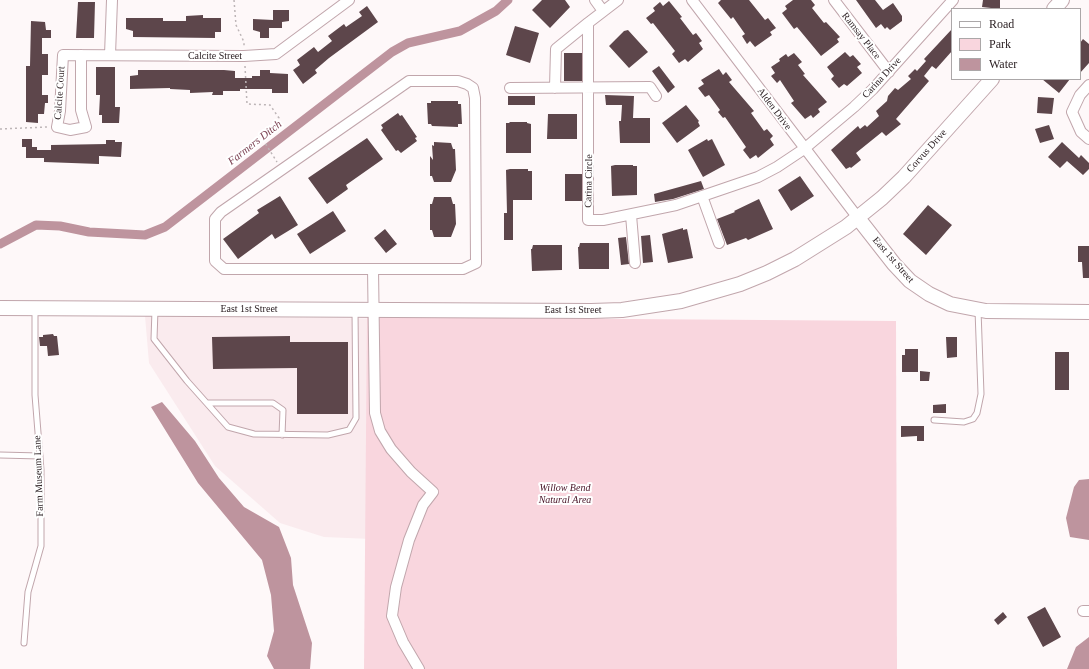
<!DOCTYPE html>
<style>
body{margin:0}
#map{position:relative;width:1089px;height:669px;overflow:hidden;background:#fef8f9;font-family:Georgia,serif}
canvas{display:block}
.legend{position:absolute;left:951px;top:8px;width:130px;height:72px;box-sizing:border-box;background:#fff;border:1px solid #aba7a8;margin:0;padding:5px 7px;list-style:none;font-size:12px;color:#2e2326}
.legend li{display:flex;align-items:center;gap:8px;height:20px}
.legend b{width:20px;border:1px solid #aba7a8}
</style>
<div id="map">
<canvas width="1089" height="669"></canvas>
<ul class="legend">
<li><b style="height:5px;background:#fff"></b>Road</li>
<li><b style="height:11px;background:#f9d6de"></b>Park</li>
<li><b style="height:11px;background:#be949e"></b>Water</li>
</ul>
</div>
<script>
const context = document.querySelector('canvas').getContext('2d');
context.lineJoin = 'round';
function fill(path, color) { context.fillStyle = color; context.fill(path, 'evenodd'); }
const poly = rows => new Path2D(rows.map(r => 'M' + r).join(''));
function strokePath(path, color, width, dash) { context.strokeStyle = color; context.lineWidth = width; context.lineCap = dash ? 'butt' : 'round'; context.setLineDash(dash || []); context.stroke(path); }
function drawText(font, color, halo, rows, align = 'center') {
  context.font = font + ' Georgia,serif'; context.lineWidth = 4; context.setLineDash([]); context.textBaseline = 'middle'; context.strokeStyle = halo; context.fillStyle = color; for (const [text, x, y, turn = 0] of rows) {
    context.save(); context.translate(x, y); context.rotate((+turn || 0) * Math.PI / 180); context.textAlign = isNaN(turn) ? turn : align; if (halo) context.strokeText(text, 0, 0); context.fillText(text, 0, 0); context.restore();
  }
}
fill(poly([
 [145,316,419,319,371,539,324,537,280,523,215,466,149,363]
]), '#faebee');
fill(poly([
 [367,317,896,321,897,669,364,669]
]), '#f9d6de');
fill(poly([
 [162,402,195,441,219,478,244,507,279,527,291,558,293,585,312,643,310,669,274,669,267,656,274,631,271,595,262,560,198,483,151,407],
 [1089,479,1089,540,1070,537,1066,518,1074,487,1079,480],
 [1089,637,1089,669,1067,669,1076,647]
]), '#be949e');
strokePath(poly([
 [0,244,36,225,60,226,89,232,145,235,165,227,392,52,408,43,460,31,496,11,508,0]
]), '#be949e', 9);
fill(poly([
 [542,0,565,0,570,7,550,28,532,10],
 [721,0,749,0,765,20,768,18,776,28,770,32,772,35,755,47,750,41,747,44,742,36,745,34,733,17,731,19,718,3],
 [793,0,811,0,815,5,812,8,824,23,826,22,840,37,837,39,839,42,821,56,797,27,794,29,782,13,787,9,785,6],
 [856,0,875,0,883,10,893,3,902,16,902,21,890,30,887,27,885,29,881,24,876,28],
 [983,0,1000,0,1000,9,982,7],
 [669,1,682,17,680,18,693,35,696,33,702,41,699,43,703,49,688,62,685,59,679,63,672,54,675,51,653,23,651,24,646,18,655,11,653,8,660,2,663,6],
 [78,2,95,2,94,38,76,38],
 [367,6,378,22,329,58,315,70,317,73,303,84,293,70,300,65,297,60,314,47,318,52,332,41,328,36,344,24,346,27,362,16,359,12],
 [273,10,289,10,289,21,282,22,282,28,269,28,269,38,260,38,260,32,253,30,253,19,273,20],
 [203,15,203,18,221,18,221,32,215,32,215,38,133,37,133,31,126,29,126,18,163,18,163,21,186,21,186,16],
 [31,21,45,22,46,30,51,30,51,38,42,38,42,54,48,54,48,75,42,75,42,95,48,95,48,103,45,103,44,114,38,114,38,123,26,122,26,66,30,66],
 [515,26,539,33,530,63,506,55],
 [952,29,952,51,936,69,932,66,924,76,929,81,896,119,901,124,886,136,882,132,856,153,861,160,851,168,850,167,846,169,831,150,858,126,860,129,865,125,867,127,879,116,876,111,887,101,888,96,895,88,898,90,911,79,908,76,915,69,917,71,926,61,924,59],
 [628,30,648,52,629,68,609,46,624,31],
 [1083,39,1089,44,1089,63,1080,73,1080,43],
 [845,52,850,57,853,55,861,64,857,67,862,73,847,86,844,84,839,88,831,79,834,76,827,67],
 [564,53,582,53,582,81,564,81],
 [794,53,802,62,798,65,805,74,803,75,827,102,818,109,820,112,813,118,811,115,805,119,791,103,794,101,780,80,777,83,771,76,775,73,771,67,780,61,779,59,786,54,788,57],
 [659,66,675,87,668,93,652,71],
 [96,67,115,67,115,107,120,107,119,123,102,123,102,115,99,115,100,95,96,95],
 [719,69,723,75,726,72,732,80,729,82,754,111,751,113,759,124,764,131,767,129,773,136,770,139,774,145,758,158,756,155,750,159,743,150,746,147,725,117,723,118,718,112,720,110,709,95,705,97,698,88,704,84,701,80],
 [138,70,224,70,235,71,235,78,252,78,252,76,260,76,260,70,270,70,270,73,288,74,288,93,272,93,272,89,240,89,240,91,223,91,223,95,212,95,213,92,190,93,190,90,170,89,170,88,130,89,130,76,138,75],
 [1042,79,1070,79,1059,93],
 [605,95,634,96,633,118,650,118,650,143,620,143,619,121,621,121,622,105,606,105],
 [508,96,535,96,535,105,508,105],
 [1038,97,1054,98,1052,114,1037,113],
 [431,101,458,101,458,104,461,104,462,124,458,124,458,127,432,126,431,124,428,124,427,103,431,103],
 [686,105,699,121,698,122,700,126,677,143,662,123],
 [398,113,400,116,402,115,417,137,415,138,417,141,401,153,398,150,396,151,381,130,383,128,381,125],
 [548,114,577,114,577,139,547,139],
 [509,122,527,122,527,123,531,124,531,153,506,153,506,123,510,123],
 [1049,125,1054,139,1040,143,1035,129],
 [367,138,383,159,346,185,348,189,327,204,308,178],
 [22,139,32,139,32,147,37,147,37,150,51,150,51,145,106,144,106,140,115,140,115,142,122,142,121,157,99,156,99,164,44,162,44,158,26,158,26,147,22,147],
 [707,139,708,141,712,139,725,165,703,177,688,150],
 [434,142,451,143,453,149,455,149,456,170,451,182,434,182,432,176,430,176,430,156,433,160,432,145,434,146],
 [1062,142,1079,158,1081,155,1089,163,1089,169,1083,175,1067,161,1060,168,1048,157],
 [615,165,633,165,633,166,637,166,637,195,612,196,611,166],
 [510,169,528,169,528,171,532,171,532,200,513,200,513,240,504,240,504,213,507,213,506,170],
 [565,174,582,174,582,201,565,201],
 [800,176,814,196,791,211,778,190],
 [701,181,704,189,673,199,655,202,654,194],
 [280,196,298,225,275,239,272,234,238,259,223,239,259,213,257,210],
 [434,197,451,197,453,204,455,204,456,224,451,237,434,237,432,230,430,230,430,204,432,204],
 [759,199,773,229,748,240,746,238,727,245,717,219,735,212,734,211],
 [928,205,952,225,926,255,903,234],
 [333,211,346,231,310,254,297,234],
 [683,228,683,230,687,229,693,258,668,263,662,234],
 [385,229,397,244,386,253,374,238],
 [650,235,653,262,643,263,641,236],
 [626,237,629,264,621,265,618,238],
 [580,243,609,243,609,269,579,269,578,247,579,247],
 [533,245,562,245,562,270,532,271,531,249,532,249],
 [1078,246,1089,246,1089,278,1083,278,1082,262,1078,262],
 [53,334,54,336,57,336,59,355,48,356,47,346,40,346,39,337,43,337,43,335],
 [290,336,290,342,348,342,348,414,297,414,297,368,213,369,212,337],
 [946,337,957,337,957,357,947,358],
 [905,349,918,349,918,372,902,372,902,355,905,355],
 [1055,352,1069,352,1069,390,1055,390],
 [920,371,930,372,929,381,920,381],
 [946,404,946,413,933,413,933,405],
 [901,426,924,426,924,441,917,441,917,436,901,437],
 [1045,607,1061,637,1043,647,1027,617],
 [1003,612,1007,617,998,625,994,620]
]), '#5d464b');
const lane = poly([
 [155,310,154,339,187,381,228,427,254,434,328,435,349,430,356,418,355,310],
 [207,403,273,403,283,410,282,435],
 [934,420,964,422,973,419,977,413,981,394,978,310],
 [0,455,40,456],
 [24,643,28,592,41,546,41,470,35,395,35,309]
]);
const street = poly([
 [595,0,603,11],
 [618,0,588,23,588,220,603,220,676,205,758,177,777,167,804,149,854,107,873,89,953,0],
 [692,0,858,218],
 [834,0,889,72],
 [81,55,81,110,86,127,70,130,57,127,60,111,63,55,244,56,276,54,349,0],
 [110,55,112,0],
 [1089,85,1080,95,1072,112,1081,132,1089,139],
 [510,88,650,87,656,96],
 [555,88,556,49,588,23],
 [702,196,719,243],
 [631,215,635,263],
 [373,269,224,269,215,261,215,219,221,212,409,81,458,81,467,84,473,88,475,98,476,263,463,269,373,269,375,413,380,431,391,449,411,472,433,492,423,505,409,540,396,587,392,616,403,642,419,669],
 [1083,611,1089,611]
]);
const secondary = poly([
 [1054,9,1062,0],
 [858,218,894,264,910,281,929,294,950,304,986,311,1089,312],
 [0,308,591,311,622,310,681,301,740,284,767,273,795,259,846,227,882,198,904,177,992,79]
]);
strokePath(lane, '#c1a6ac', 7);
strokePath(street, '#c1a6ac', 12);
strokePath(secondary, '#c1a6ac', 16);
strokePath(poly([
 [234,0,236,25,244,42,244,46],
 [245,66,247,104,270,105,279,118,278,123,263,137,265,143,277,162],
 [0,129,47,127]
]), '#bdb5b7', 1.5, [2, 3]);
strokePath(lane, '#fff', 5);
strokePath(street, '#fff', 10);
strokePath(secondary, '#fff', 14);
drawText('10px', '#2e2326', '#fff', [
 ["Ramsay Place",861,36,52],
 ["Calcite Street",215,56],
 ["Carina Drive",882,78,-47],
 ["Calcite Court",60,93,-86],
 ["Alden Drive",774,109,53],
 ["Corvus Drive",927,151,-48],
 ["Carina Circle",589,181,-89],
 ["East 1st Street",893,260,49],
 ["East 1st Street",249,309],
 ["East 1st Street",573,310],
 ["Farm Museum Lane",39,476,-92]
]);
drawText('italic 10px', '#481326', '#fff', [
 ["Willow Bend",565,488],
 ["Natural Area",565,500]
]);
drawText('italic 11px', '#7c4253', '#fff', [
 ["Farmers Ditch",255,143,-38]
]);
</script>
